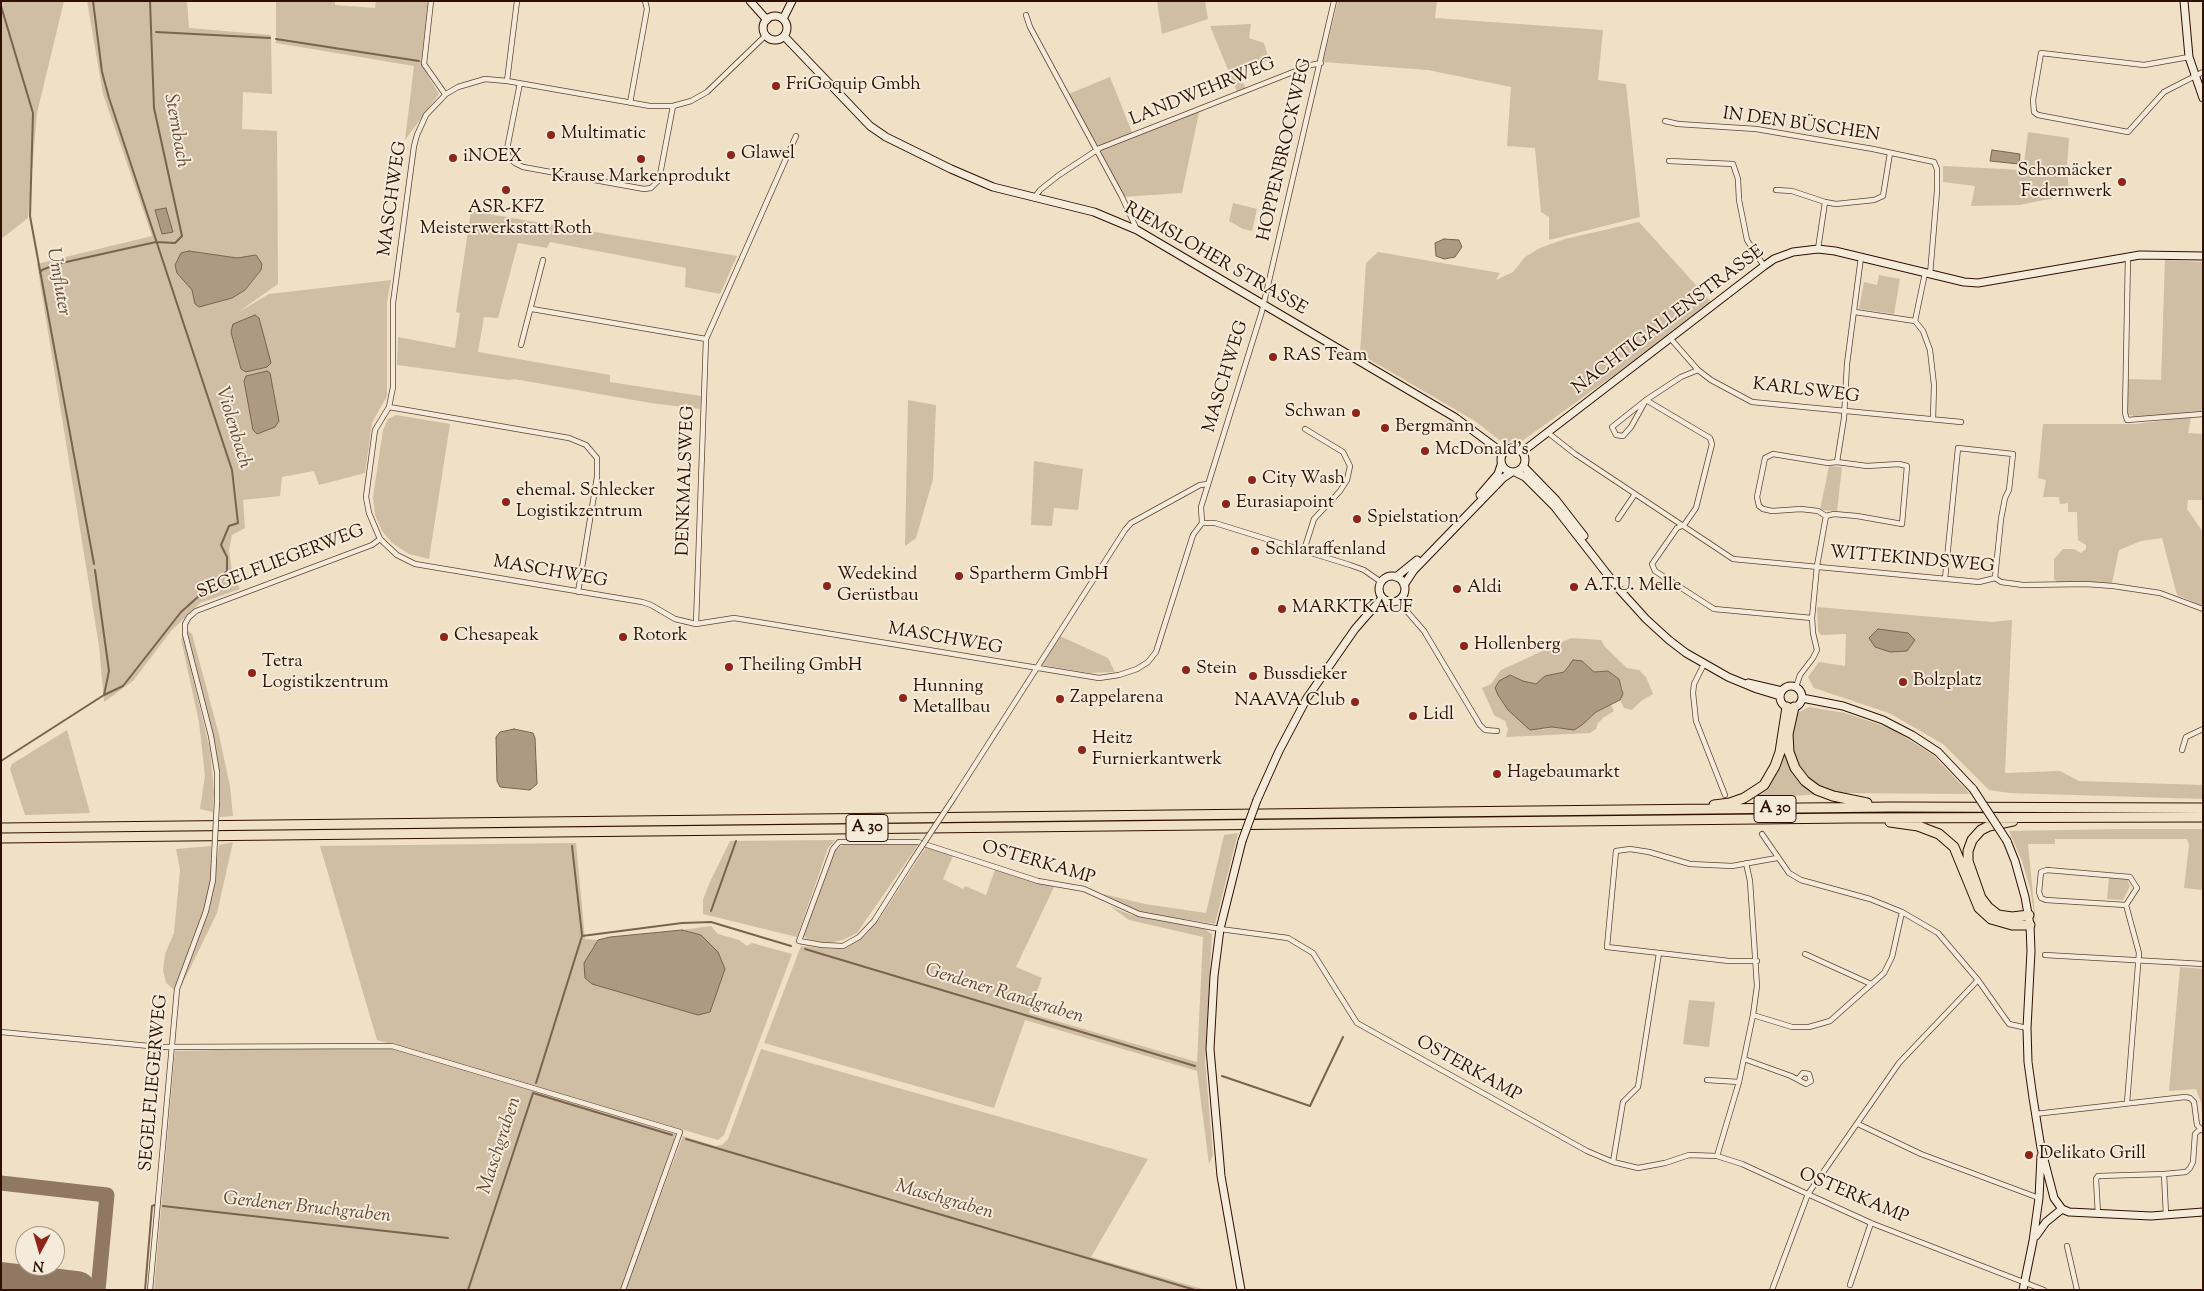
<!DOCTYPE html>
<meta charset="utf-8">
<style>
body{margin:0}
#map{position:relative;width:2204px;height:1291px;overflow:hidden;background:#f0e0c6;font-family:"Sorts Mill Goudy",serif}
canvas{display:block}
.frame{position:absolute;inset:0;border:2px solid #2f1000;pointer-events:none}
.north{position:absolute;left:15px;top:1226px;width:50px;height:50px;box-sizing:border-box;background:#f5ebda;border:1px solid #a69383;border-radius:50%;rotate:186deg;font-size:14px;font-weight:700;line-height:20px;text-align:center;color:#2f1000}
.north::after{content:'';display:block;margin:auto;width:18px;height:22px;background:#8f2418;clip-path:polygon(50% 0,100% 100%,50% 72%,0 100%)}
</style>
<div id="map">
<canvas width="2204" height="1291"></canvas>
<div class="frame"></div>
<div class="north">N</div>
</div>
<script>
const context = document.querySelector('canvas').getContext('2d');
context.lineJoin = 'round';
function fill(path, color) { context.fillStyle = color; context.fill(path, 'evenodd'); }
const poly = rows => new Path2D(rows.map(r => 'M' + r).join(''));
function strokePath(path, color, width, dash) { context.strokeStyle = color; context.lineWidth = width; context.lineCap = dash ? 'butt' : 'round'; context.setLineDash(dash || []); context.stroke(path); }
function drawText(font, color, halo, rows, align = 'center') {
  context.font = font + ' "Sorts Mill Goudy",serif'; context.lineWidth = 4; context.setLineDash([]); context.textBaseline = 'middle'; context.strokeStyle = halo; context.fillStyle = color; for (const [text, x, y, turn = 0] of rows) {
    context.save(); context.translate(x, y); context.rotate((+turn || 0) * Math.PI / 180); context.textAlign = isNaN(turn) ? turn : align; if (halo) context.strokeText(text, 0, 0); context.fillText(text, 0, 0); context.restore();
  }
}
fill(poly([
 [1,1,64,1,37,113,28,218,1,239],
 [87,1,187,1,189,28,271,35,272,94,243,92,242,129,277,131,278,284,237,313,269,294,391,280,387,302,387,396,372,423,365,473,319,485,314,471,282,477,280,496,243,500,245,528,232,535,229,550,232,571,240,589,200,603,171,631,133,681,104,702,99,646,37,264,152,236,103,94],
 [189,251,237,258,243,257,262,264,261,270,245,290,232,298,195,304],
 [276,1,335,1,335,5,375,8,376,1,428,1,421,64,439,94,405,140,414,66,276,43],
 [1157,1,1205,1,1208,19,1162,34],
 [1338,1,1437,1,1435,18,1603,30,1598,80,1626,84,1640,217,1549,240,1549,217,1541,212,1535,148,1507,146,1511,87,1428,70,1323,62],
 [1251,24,1249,38,1264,43,1269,60,1239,72,1246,90,1238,94,1210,26],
 [1110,77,1133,135,1200,108,1182,193,1122,197,1066,95],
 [2028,132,2069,138,2067,166,2069,195,2019,205,1971,206,1975,186,1943,182,1943,166,2023,170],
 [1233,203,1257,209,1252,231,1243,229,1229,221],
 [471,211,737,256,720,294,685,287,686,268,550,242,547,248,518,243,498,318,484,317,478,352,610,375,610,382,701,396,700,409,651,403,514,379,509,380,397,365,398,337,455,348,460,313,456,312],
 [1639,222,1713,304,1522,441,1502,442,1475,421,1360,354,1366,263,1378,252,1500,273,1496,280,1513,272,1525,257,1540,248,1565,239],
 [2165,260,2203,262,2203,412,2137,417,2127,414,2128,379,2161,380],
 [1879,275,1900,279,1894,314,1859,309,1864,282,1877,285],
 [908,400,936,405,933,479,916,538,905,546],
 [396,415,450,424,429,559,409,554,392,543,382,531,375,515,373,497,383,430,388,419],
 [2191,417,2188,433,2203,434,2203,500,2188,500,2187,509,2203,532,2203,606,2177,595,2162,538,2141,541,2119,550,2112,583,2057,582,2054,579,2054,559,2063,549,2074,549,2081,553,2086,549,2086,545,2078,540,2077,512,2068,512,2068,503,2060,504,2059,497,2043,497,2046,480,2038,478,2043,424,2136,424],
 [1034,461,1083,469,1078,510,1054,508,1052,526,1031,525],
 [1829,466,1842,467,1837,511,1820,510],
 [1817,607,1992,622,2012,620,2005,773,2060,771,2079,781,2203,785,2203,799,2009,793,1989,790,1943,744,1889,713,1814,688,1808,677,1819,662,1845,666,1846,634,1821,635,1818,631],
 [187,630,192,634,219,735,230,786,233,816,220,817,219,769,214,738],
 [183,636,210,750,214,793,213,812,200,809,205,776,199,722,181,639],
 [1060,636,1108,658,1115,672,1089,673,1042,665],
 [1571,638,1601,640,1605,647,1627,668,1639,670,1646,677,1653,694,1641,701,1632,710,1624,708,1620,700,1623,694,1623,689,1619,679,1608,671,1594,672,1582,661,1568,665,1564,672,1545,676,1536,684,1523,681,1510,675,1542,730,1552,727,1562,729,1582,725,1596,712,1611,705,1614,711,1603,718,1598,723,1596,729,1590,733,1506,737,1508,729,1505,721,1494,715,1482,688,1491,684,1501,670],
 [1809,707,1845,713,1892,729,1933,755,1970,794,1836,793,1731,800,1755,790,1770,772,1796,714],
 [67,730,90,813,25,815,10,769,12,764],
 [2123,829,2203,829,2203,890,2184,888,2189,845,2187,839,2055,839,2055,844,2028,844,2036,925,2030,888,2022,861,2009,831],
 [1238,833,1215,924,1139,912,1103,894,1145,904,1206,913,1224,835],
 [835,840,828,848,797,937,703,914,703,900,709,884,730,841],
 [233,842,217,913,178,993,166,983,163,970,165,954,174,933,180,870,176,849,211,846,211,858,217,858,219,845],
 [576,843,585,939,598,940,590,951,718,952,701,935,682,930,711,926,718,934,739,940,747,946,752,943,792,954,724,1135,718,1140,377,1040,320,846],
 [843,845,918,845,857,933,843,940,828,943,807,939,803,935,835,850],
 [926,847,953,856,943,879,963,889,965,886,986,895,995,870,1054,887,1016,967,1042,978,1029,1013,1197,1062,1203,937,1129,920,1110,906,1131,915,1204,929,1212,934,1205,1061,1213,1155,1209,1164,1197,1071,1025,1020,994,1108,764,1043,801,946,832,949,846,947,865,936,880,918],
 [2109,878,2127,879,2130,886,2123,900,2107,899],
 [2180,967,2203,969,2203,1125,2201,1103,2196,1089,2169,1091],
 [1689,1000,1715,1002,1709,1047,1683,1044],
 [383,1046,676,1134,620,1290,154,1290,175,1051],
 [761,1049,1148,1159,1091,1257,1206,1290,625,1290,683,1136,715,1146,722,1145,728,1139]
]), '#cfbda4');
const water = poly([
 [1992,150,2020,154,2019,164,1990,161,1992,150],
 [166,208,173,232,162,234,155,210,166,208],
 [1444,239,1459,240,1462,247,1455,257,1444,259,1436,256,1435,243,1444,239],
 [189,251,237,258,256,255,262,264,261,270,245,290,232,298,199,307,195,304,192,290,177,273,175,265,181,253,189,251],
 [255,315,259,318,271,363,267,367,246,372,241,369,231,332,233,324,255,315],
 [267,371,270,373,279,421,275,427,257,434,253,430,244,381,246,376,267,371],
 [1878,629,1908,633,1915,640,1907,651,1890,652,1875,647,1869,638,1878,629],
 [1573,660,1582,661,1594,672,1608,671,1619,679,1623,694,1620,700,1596,712,1582,725,1574,730,1552,727,1530,730,1508,710,1498,695,1495,688,1499,681,1510,675,1523,681,1536,684,1545,676,1564,672,1573,660],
 [514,729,533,733,535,738,537,784,530,790,500,787,497,781,496,737,500,732,514,729],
 [682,930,701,935,718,952,725,969,710,1012,698,1015,592,984,585,978,584,963,598,940,610,937,682,930]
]);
fill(water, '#ae9983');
strokePath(water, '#7b624f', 1);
strokePath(poly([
 [1,6,33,113,30,216,94,564],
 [156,32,270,38],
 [276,39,419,61],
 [40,273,42,270,57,264,156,242,175,243,182,236,154,108,150,1],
 [95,570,109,671,104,695],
 [1,761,104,695,123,686,181,612,227,571,227,557,221,545,229,526,238,523,232,470,109,98,102,72,93,1],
 [572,846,582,935],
 [711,911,736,841],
 [805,949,1195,1066],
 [1222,1076,1310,1106,1343,1037],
 [536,1083,582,936,682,923,711,922,791,946],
 [686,1139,1195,1290],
 [163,1206,448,1238],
 [145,1290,152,1206,155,1205],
 [468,1290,533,1093,672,1135]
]), '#7b624f', 2);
strokePath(poly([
 [1,1183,107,1195,98,1290]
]), '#907863', 15);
strokePath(poly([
 [1,1281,77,1290]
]), '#907863', 38);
const street = poly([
 [431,1,424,64,445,94],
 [1026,15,1030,27,1122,197,1137,230],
 [765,36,707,92,691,101,673,106,650,106,507,81,485,79,458,87,446,94,426,115,417,135,414,146,393,303,393,387,389,407,375,430,366,497,369,513,380,539,397,555,415,564,642,602,651,605,675,619,696,624,734,618,1099,678,1119,675,1137,669,1148,662,1156,652,1193,535,1202,523,1201,507,1262,311,1334,1],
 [2189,57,2144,65,2041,53,2033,100,2034,112,2038,115,2128,132,2164,92,2203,72],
 [507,81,517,1],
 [520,83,507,149,509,158,515,163,523,167,644,189,651,188,659,180,673,106],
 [630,103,647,9,645,1],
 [1665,121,1678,124,1756,129,1873,149,1934,162,1937,169,1937,191,1930,275],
 [1669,161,1733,164,1738,179,1739,200,1747,240,1764,266],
 [1776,190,1792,191,1825,202,1836,204,1874,200,1883,196,1890,153],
 [1034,198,1040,190,1059,175,1100,148,1311,65,1321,63],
 [1818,249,1825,202],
 [2128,256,2125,413,2127,420,2203,414],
 [1925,273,1915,321,1923,331,1930,350,1934,385,1933,419],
 [532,309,706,339],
 [1855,312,1915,321],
 [1670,338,1698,370,1711,380,1752,402,1961,422],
 [521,345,543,260],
 [1698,370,1681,377,1646,400,1612,427,1616,435,1623,436,1631,427,1646,400,1710,438,1712,444,1696,508,1684,525,1677,528,1652,564,1655,571,1714,609,1812,618],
 [389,407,569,438,586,445,597,458,597,477,578,592],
 [1547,432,1575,454,1733,559,1979,582,1995,578,2001,582,2023,585,2086,584,2113,586,2160,593,2203,609],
 [1773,454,1828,463,1837,462,1867,466,1899,464,1907,466,1902,524,1857,516,1834,514,1826,516,1818,511,1801,509,1772,511,1763,509,1759,506,1757,497,1765,458,1773,454],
 [1837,462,1844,418,1847,364,1861,257],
 [1618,519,1635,494],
 [1202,523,1215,523,1350,565,1364,570,1381,582],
 [1304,550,1314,519,1340,491,1347,480,1350,466,1343,452,1305,429],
 [1945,579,1958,448,2013,454,2009,490,2005,498,2001,519,1995,578],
 [1398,601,1424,631,1480,725,1485,730,1497,731],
 [696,624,706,339,796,136],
 [1704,664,1694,684,1693,693,1696,721,1725,795],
 [1796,687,1800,675,1813,658,1817,650,1813,633,1812,618,1817,566,1826,516],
 [2182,750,2186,737,2203,729],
 [955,796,1125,530,1131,523,1200,485,1208,484],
 [217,801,217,772,211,736,185,634,185,624,189,617,196,611,372,545,380,539],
 [1762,834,1789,873,1801,880,1870,899,1902,912,1938,933,1978,980,2009,1024,2027,1028],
 [912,861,874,921,859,937,843,946,822,945,799,941,833,849,839,842,918,842,1038,881,1084,889,1139,914,1220,929,1288,938,1313,953,1357,1023,1587,1151,1613,1162,1638,1168,1665,1163,1689,1155,1717,1156,1742,1164,1871,1223,2044,1290],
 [2047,870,2130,877,2137,888,2126,905,2046,900,2041,898,2039,892,2041,872,2047,870],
 [2126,905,2139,953,2127,1103],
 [1805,954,1871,984],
 [2045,955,2203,964],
 [1757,961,1729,961,1607,947,1616,851,1630,849,1649,852,1690,864,1732,866,1777,858],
 [1753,1015,1792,1027,1809,1027,1830,1021,1884,973,1892,957,1902,912],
 [1,1032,160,1047,392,1046,680,1132,623,1290],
 [1744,1059,1791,1076,1806,1084,1811,1081,1809,1074,1803,1073,1798,1079],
 [1707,1080,1739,1082],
 [2035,1114,2185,1097,2190,1098,2194,1102,2197,1125,2203,1131],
 [1858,1124,1921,1154,2039,1198],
 [1717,1156,1739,1082,1753,1015,1757,986,1750,881,1746,863],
 [1613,1162,1623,1102,1638,1087,1659,953],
 [2098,1214,2096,1179,2098,1176,2164,1174],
 [2166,1215,2164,1174,2186,1172,2190,1168,2193,1162,2195,1134,2200,1129],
 [2067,1246,2077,1290],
 [1850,1285,1871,1223],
 [150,1290,177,989,206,911,213,880,214,858],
 [1772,1290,1808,1194,1899,1063,1978,980]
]);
const secondary = poly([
 [750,1,767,20],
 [2184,1,2189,57,2203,98],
 '763 28a12 12 0 1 1 24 0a12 12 0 1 1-24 0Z',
 [783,19,792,1],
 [784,36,870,126,886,137,951,169,993,187,1094,212,1137,230,1456,418,1503,453],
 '1501 460a12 12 0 1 1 24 0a12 12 0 1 1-24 0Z',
 [1522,452,1764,266,1774,259,1793,252,1818,249,1835,251,1964,282,1978,283,2140,255,2203,256],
 [1523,466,1556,500,1584,536],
 [1515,472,1525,477,1554,506,1618,588,1646,619,1669,640,1686,653,1728,677,1757,689,1780,696],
 [1480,495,1498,474,1501,465],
 '1379 589a13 13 0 1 1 26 0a13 13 0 1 1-26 0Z',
 [1396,577,1417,560],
 [1404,585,1414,570,1503,478,1512,472],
 [1748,683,1782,691],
 '1780 697a11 11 0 1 1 22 0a11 11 0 1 1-22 0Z',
 [1802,698,1843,706,1883,720,1912,735,1938,752,1973,789],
 [1257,800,1279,751,1307,698,1355,629,1382,598],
 [2007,841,2015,861,2025,897,2030,925,2031,951,2027,1028,2028,1062,2033,1098,2041,1148,2054,1198,2062,1209],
 [2062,1209,2069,1212,2151,1216,2203,1212],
 [2036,1236,2046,1222,2062,1209],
 [1241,1290,1221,1176,1210,1049,1214,976,1220,929,1242,841],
 [2023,1290,2033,1241,2039,1198,2041,1156]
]);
const highway = poly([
 [1794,707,1788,734,1789,752,1795,768,1805,781,1817,790,1833,796,1867,803],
 [1714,805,1730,803,1744,798,1764,785,1775,766,1780,752,1787,707],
 [2013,821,1989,826,1981,830,1972,840,1968,851,1968,861,1981,898,1988,907,1998,915,2012,917,2029,915],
 [1890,822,1918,826,1939,834,1954,847,1979,908,1991,919,2012,925,2030,925],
 [1,828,1892,807,2203,808],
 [1,838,1850,818,2203,817]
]);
strokePath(street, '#5f4432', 6);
strokePath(secondary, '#2f1000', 9);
strokePath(highway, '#2f1000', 11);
strokePath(street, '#f5ebda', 4.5);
strokePath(secondary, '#f5ebda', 7);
strokePath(highway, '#f0e0c6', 9);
const streetBridge = poly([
 [214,858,217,801],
 [912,861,955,796]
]);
const secondaryBridge = poly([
 [1973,789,2007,841],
 [1242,841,1257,800]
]);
strokePath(streetBridge, '#5f4432', 6, []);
strokePath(secondaryBridge, '#2f1000', 9, []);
strokePath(streetBridge, '#f5ebda', 4.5);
strokePath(secondaryBridge, '#f5ebda', 7);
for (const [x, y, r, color] of [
 [776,86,5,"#8f2418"],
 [551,135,5,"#8f2418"],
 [731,155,5,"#8f2418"],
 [453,158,5,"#8f2418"],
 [641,159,5,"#8f2418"],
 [2122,182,5,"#8f2418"],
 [506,190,5,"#8f2418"],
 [1273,357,5,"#8f2418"],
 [1356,413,5,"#8f2418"],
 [1385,428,5,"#8f2418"],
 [1425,451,5,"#8f2418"],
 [1252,480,5,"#8f2418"],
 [506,502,5,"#8f2418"],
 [1226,504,5,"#8f2418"],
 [1357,519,5,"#8f2418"],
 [1255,551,5,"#8f2418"],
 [959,576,5,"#8f2418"],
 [827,586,5,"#8f2418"],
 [1574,587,5,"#8f2418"],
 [1457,589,5,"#8f2418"],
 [1282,609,5,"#8f2418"],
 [444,637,5,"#8f2418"],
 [623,637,5,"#8f2418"],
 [1464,646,5,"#8f2418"],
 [729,667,5,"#8f2418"],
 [1186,670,5,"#8f2418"],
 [252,673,5,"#8f2418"],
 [1253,676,5,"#8f2418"],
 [1903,682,5,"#8f2418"],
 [903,698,5,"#8f2418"],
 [1060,699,5,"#8f2418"],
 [1355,702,5,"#8f2418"],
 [1413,716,5,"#8f2418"],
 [1082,750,5,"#8f2418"],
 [1497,774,5,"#8f2418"],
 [2029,1155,5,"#8f2418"]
]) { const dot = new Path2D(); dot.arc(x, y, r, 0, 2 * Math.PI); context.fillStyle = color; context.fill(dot); strokePath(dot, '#f5ebda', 2); }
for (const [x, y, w] of [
 [1775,809,42],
 [867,828,42]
]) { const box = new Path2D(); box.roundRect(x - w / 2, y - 13.5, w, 27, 4); context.fillStyle = '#f5ebda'; context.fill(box); strokePath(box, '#2f1000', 1); }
drawText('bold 16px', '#2f1000', null, [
 ["A 30",1775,809],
 ["A 30",867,828]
]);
drawText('18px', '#2f1000', '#f5ebda', [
 ["FriGoquip Gmbh",786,86],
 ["Multimatic",561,135],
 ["Glawel",741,155],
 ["iNOEX",463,158],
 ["Schomäcker",2112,172,"right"],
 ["Federnwerk",2112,193,"right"],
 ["Krause Markenprodukt",641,178,"center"],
 ["ASR-KFZ",506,209,"center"],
 ["Meisterwerkstatt Roth",506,230,"center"],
 ["RAS Team",1283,357],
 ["Schwan",1346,413,"right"],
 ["Bergmann",1395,428],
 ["McDonald's",1435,451],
 ["City Wash",1262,480],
 ["ehemal. Schlecker",516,492],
 ["Logistikzentrum",516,513],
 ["Eurasiapoint",1236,504],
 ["Spielstation",1367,519],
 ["Schlaraffenland",1265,551],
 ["Wedekind",837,576],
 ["Gerüstbau",837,597],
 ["Spartherm GmbH",969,576],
 ["A.T.U. Melle",1584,587],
 ["Aldi",1467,589],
 ["MARKTKAUF",1292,609],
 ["Chesapeak",454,637],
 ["Rotork",633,637],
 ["Hollenberg",1474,646],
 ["Tetra",262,663],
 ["Logistikzentrum",262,684],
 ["Theiling GmbH",739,667],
 ["Stein",1196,670],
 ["Bussdieker",1263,676],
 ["Bolzplatz",1913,682],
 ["Hunning",913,688],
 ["Metallbau",913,709],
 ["Zappelarena",1070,699],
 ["NAAVA Club",1345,702,"right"],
 ["Lidl",1423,716],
 ["Heitz",1092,740],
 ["Furnierkantwerk",1092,761],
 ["Hagebaumarkt",1507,774],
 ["Delikato Grill",2039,1155]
], 'left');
drawText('18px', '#2f1000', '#f5ebda', [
 ["LANDWEHRWEG",1203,93,-22],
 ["IN DEN BÜSCHEN",1801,126,8],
 ["HOPPENBROCKWEG",1286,150,-77],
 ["MASCHWEG",394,199,-82],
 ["RIEMSLOHER STRASSE",1215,260,30],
 ["NACHTIGALLENSTRASSE",1669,321,-37],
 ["MASCHWEG",1227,377,-73],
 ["KARLSWEG",1806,392,7],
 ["DENKMALSWEG",687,481,-88],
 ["WITTEKINDSWEG",1912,561,5],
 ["SEGELFLIEGERWEG",281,563,-21],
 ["MASCHWEG",550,573,10],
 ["MASCHWEG",945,640,10],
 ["OSTERKAMP",1038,864,16],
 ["OSTERKAMP",1468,1070,29],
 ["SEGELFLIEGERWEG",155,1083,-85],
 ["OSTERKAMP",1853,1197,23]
]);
drawText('italic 19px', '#624734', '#f5ebda', [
 ["Sternbach",175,131,80],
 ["Umfluter",57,282,80],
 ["Violenbach",232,428,73],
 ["Gerdener Randgraben",1004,995,17],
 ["Maschgraben",501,1146,-72],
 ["Maschgraben",944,1201,16],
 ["Gerdener Bruchgraben",307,1209,6]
]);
</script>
